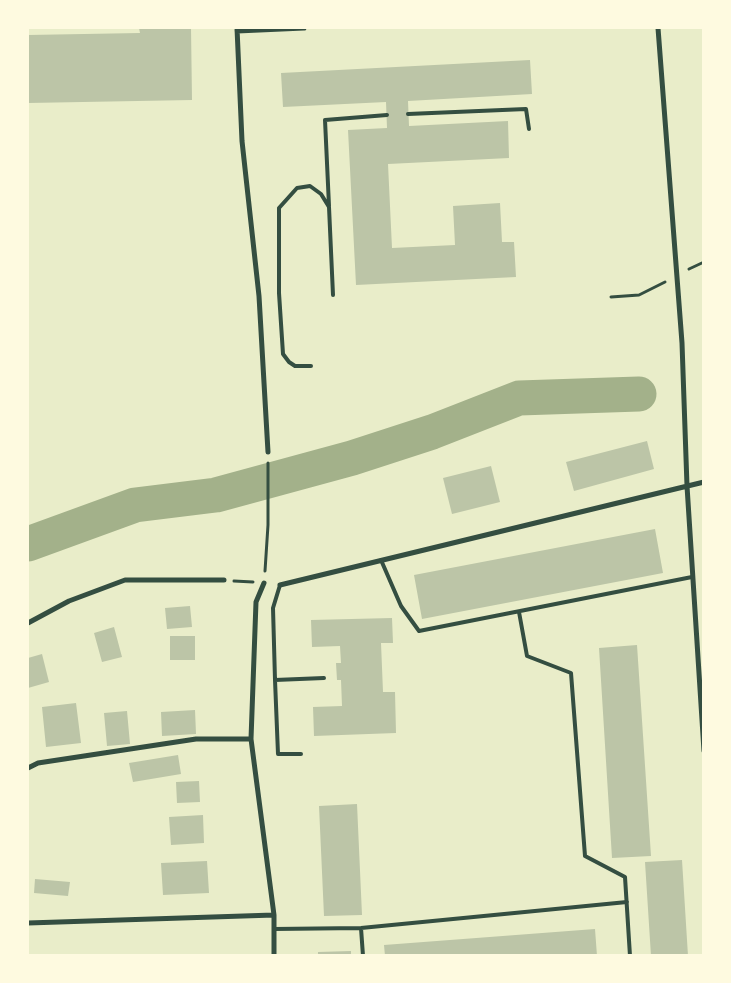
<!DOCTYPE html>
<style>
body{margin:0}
#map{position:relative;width:731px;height:983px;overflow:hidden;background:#e9edc9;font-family:"Sofia Sans Condensed",sans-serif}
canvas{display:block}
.frame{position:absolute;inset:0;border:29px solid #fefae0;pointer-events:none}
</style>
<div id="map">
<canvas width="731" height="983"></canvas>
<div class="frame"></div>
</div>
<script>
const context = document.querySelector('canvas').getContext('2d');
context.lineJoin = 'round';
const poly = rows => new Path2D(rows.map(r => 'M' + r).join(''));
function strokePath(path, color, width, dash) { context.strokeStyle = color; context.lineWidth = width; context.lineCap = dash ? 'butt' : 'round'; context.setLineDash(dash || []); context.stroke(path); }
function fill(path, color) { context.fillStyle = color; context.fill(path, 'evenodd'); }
strokePath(poly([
 [28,544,135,505,216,495,352,458,432,432,519,398,639,394]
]), '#a3b18a', 35);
fill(poly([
 [139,28,191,28,192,100,28,103,28,35,140,33],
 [530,60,532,94,408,101,409,126,508,121,509,158,388,164,392,248,455,245,453,206,500,203,502,242,514,242,516,277,356,285,348,130,387,128,386,102,283,107,281,73],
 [647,441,654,469,574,491,566,462],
 [491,466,500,502,452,514,443,478],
 [655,529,663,573,422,619,414,575],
 [190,606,192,627,167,629,165,608],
 [392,618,393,643,381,643,383,692,395,692,396,733,314,736,313,707,342,706,341,680,337,680,336,663,341,663,340,646,312,647,311,620],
 [114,627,122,657,102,662,94,633],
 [170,636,195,636,195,660,170,660],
 [637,645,651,856,612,858,599,648],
 [42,654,49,682,28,688,28,658],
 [76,703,81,743,46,747,42,707],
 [195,710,196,734,162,736,161,712],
 [127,711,130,744,107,746,104,713],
 [178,755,181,774,133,782,129,763],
 [199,781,200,802,177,803,176,782],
 [357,804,362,915,324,916,319,806],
 [203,815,204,843,171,845,169,817],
 [682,860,688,956,651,956,645,862],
 [207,861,209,893,163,895,161,863],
 [35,879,70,882,68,896,34,893],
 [595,929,597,956,385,956,384,945],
 [351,951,351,956,318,956,318,952]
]), '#bcc5a7');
strokePath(poly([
 [689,269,704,262],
 [611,297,639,295,665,282],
 [265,571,268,525,268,463],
 [234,581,253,582]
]), '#344e41', 3);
strokePath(poly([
 [408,114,526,109,529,129],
 [329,206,325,120,387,115],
 [311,366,295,366,289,362,283,354,279,293,279,208,297,188,310,186,321,194,329,207,333,295],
 [381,560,401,606,419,631,692,577],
 [280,585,273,608,275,680,324,678],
 [519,612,527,656,571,673,585,856,625,877,630,956],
 [275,680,278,754,301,754],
 [361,928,363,956],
 [274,929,361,928,627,902]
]), '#344e41', 4);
strokePath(poly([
 [237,28,242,141,259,296,268,452],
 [658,28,682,343,687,486,704,751],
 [237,31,304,28],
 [264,583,256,602,251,739,274,915,274,956],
 [280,585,704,482],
 [28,623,69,601,125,580,224,580],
 [28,768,38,763,196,739,251,739],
 [28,923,274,915]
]), '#344e41', 5);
</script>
